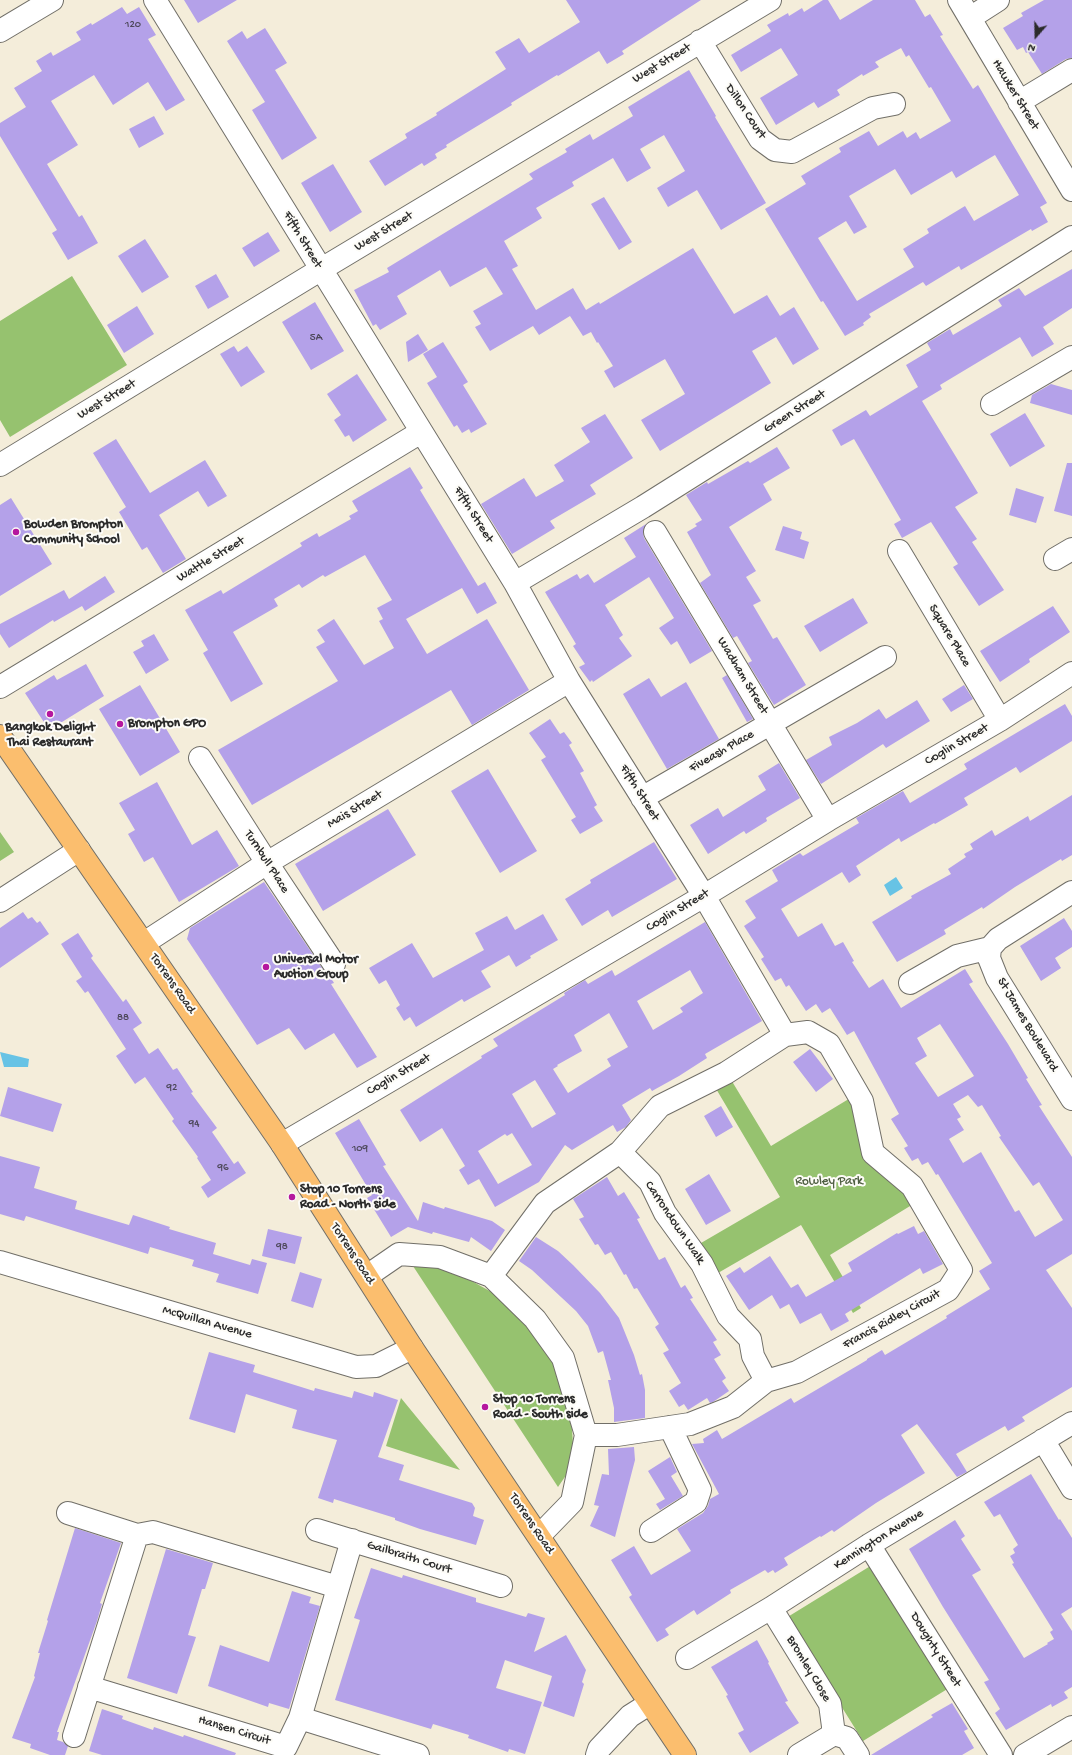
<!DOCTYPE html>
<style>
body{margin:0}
#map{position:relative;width:1072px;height:1755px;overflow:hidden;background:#f4edda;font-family:"Gochi Hand",sans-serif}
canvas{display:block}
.north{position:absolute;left:1016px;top:16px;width:40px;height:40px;-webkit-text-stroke:3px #fdfcf7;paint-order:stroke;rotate:200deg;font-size:11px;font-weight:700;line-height:16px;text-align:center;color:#2b2b2b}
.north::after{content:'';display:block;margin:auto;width:14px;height:18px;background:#2b2b2b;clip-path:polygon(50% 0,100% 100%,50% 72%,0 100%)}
</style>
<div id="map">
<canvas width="1072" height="1755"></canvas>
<div class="north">N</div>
</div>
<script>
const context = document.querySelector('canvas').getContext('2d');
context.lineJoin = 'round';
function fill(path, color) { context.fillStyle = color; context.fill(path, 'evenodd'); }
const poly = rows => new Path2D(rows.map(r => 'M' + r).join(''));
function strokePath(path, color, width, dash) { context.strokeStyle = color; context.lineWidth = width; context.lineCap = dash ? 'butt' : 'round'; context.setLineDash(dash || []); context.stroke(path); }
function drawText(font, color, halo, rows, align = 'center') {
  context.font = font + ' "Gochi Hand",sans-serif'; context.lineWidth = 4; context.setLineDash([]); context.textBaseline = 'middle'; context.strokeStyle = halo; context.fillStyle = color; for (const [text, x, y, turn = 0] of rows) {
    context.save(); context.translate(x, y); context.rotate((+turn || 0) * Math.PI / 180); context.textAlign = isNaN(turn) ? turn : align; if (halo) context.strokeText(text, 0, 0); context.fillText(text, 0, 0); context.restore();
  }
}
fill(poly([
 [72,276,127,365,10,437,0,420,0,321],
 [0,832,14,852,0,861],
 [730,1078,771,1146,852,1097,915,1203,830,1255,861,1308,853,1313,801,1225,718,1273,701,1243,780,1197,715,1087],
 [411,1263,425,1263,461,1275,504,1299,524,1319,558,1366,571,1414,573,1444,571,1468,558,1487],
 [401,1398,460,1470,386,1446],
 [872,1565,949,1688,863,1741,786,1618]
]), '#96c26f');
fill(poly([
 [896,877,903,888,890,896,884,885],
 [0,1052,29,1059,28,1067,4,1067]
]), '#67c3e5');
fill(poly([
 [184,0,237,0,198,23],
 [566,0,701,0,622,51,624,54,607,64,599,51,558,76,557,75,511,103,512,105,446,145,447,147,435,154,437,158,424,166,422,163,385,186,369,161,407,138,405,134,437,115,436,113,506,69,495,52,519,38,529,53,580,22],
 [823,0,828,0,840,20,873,0,915,0,925,17,930,14,943,35,940,36,973,89,978,85,1047,203,1040,207,1048,222,1032,231,1031,229,961,270,959,266,926,286,923,282,869,314,871,317,863,323,864,325,845,336,823,301,821,302,765,209,806,184,801,176,841,152,839,148,869,131,878,146,903,131,907,138,916,132,920,139,951,121,931,87,929,88,909,55,906,57,901,48,875,62,879,67,863,76,862,74,837,90,840,95,818,108,814,102,776,125,760,98,798,75,781,48,741,72,731,55,771,31,767,25,788,13,789,16,802,8,804,12],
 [995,155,1019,195,974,221,965,206,927,229,929,233,903,249,914,267,857,301,818,238,846,221,854,234,867,227,849,196,895,169,911,195,952,171,956,178],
 [1044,0,1072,0,1072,58,1066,59,1042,74,1028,52,1026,53,1023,47,1017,50,1003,28,1023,16,1021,13],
 [122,7,127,14,139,7,156,35,148,39,185,100,166,111,148,82,113,105,94,75,51,101,78,145,47,164,79,217,82,215,98,243,68,260,52,233,57,230,0,136,0,123,26,107,14,88,42,71,36,61,51,52,53,56,81,40,76,32,91,23,92,25],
 [265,28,287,63,275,70,317,138,282,160,252,110,265,102,227,41,242,31,247,39],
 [689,70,716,116,715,117,766,203,721,230,697,190,668,207,657,188,685,171,664,135,640,149,651,168,627,182,613,158,572,182,574,186,536,208,542,218,504,241,518,266,512,269,536,310,573,288,586,310,599,302,600,304,693,248,734,314,767,295,780,316,794,307,819,349,793,365,776,337,752,351,771,383,660,451,641,420,685,394,665,359,614,388,604,371,613,366,598,342,597,343,591,332,583,336,570,316,539,335,533,326,490,351,475,327,481,324,473,311,503,294,486,267,450,287,440,270,397,296,407,314,380,330,376,324,373,326,354,290,389,272,387,268,533,179,529,174,567,152,565,149,590,134,593,140,633,116,628,107],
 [154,116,164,134,139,148,129,129],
 [333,164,362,212,330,232,301,183],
 [604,197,632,242,619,250,591,204],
 [268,232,280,251,254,267,242,248],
 [145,239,169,277,142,293,118,256],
 [1072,269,1072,308,1043,327,1054,344,1032,357,1020,337,940,385,942,389,922,401,978,493,955,507,977,539,972,542,1004,590,979,606,953,567,958,564,931,522,902,538,894,524,901,520,854,439,841,446,832,430,866,410,870,416,918,387,906,365,931,350,927,343,950,329,953,335,1002,306,998,300,1019,288,1025,296],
 [216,274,229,297,208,309,195,286],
 [315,302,344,351,311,370,282,322],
 [137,306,154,334,124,353,107,325],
 [418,334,428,350,408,362,406,342],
 [443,342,468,382,463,385,487,424,471,433,469,429,462,433,457,425,454,427,427,383,437,377,423,354],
 [234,346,238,352,247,346,265,372,241,387,220,354],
 [357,374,387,420,353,442,349,435,345,437,334,420,341,415,327,394],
 [1051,384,1072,390,1072,415,1030,403,1032,395],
 [1025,413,1045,446,1010,467,990,434],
 [605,414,633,458,590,485,596,494,550,521,555,528,512,554,481,504,524,478,536,497,564,481,554,465,590,442,581,428],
 [116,439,150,493,205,460,227,496,208,507,198,491,159,515,186,559,163,573,147,547,142,550,119,512,126,507,93,453],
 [777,447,790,468,763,484,772,500,729,527,756,571,746,577,761,601,753,605,773,639,777,637,806,685,774,705,748,663,752,661,737,636,733,638,700,583,711,575,687,532,697,526,695,524,702,520,686,495,707,482,708,484,748,461,750,463],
 [1067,463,1072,463,1072,516,1054,511],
 [410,467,423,488,420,490,478,586,485,582,497,603,477,614,462,588,406,619,427,654,487,619,529,690,472,725,451,690,252,805,218,750,338,681,316,647,325,642,317,630,334,619,364,665,394,648,379,621,383,619,377,608,392,600,365,555,325,577,323,575,302,588,299,584,274,599,278,606,233,632,263,684,231,702,203,653,208,650,185,610,221,590,223,594,302,546,300,543,317,533,319,537,351,519,349,516,358,511,352,501],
 [1016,488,1044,497,1036,523,1009,515],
 [11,498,52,564,0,596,0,505],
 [646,524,643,532,644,538,712,651,690,664,677,641,671,645,659,628,674,618,649,577,605,605,623,635,619,638,632,656,593,682,592,680,590,682,579,667,585,664,573,646,576,644,545,592,577,574,580,579,588,574,594,583,636,557,624,538],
 [783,526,802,532,800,539,809,542,804,559,775,550],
 [105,576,115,592,85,611,82,606,54,622,53,620,9,648,0,634,0,624,64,590,69,599],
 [853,598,868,623,820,652,804,626],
 [1053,606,1070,632,1029,659,1030,662,1000,682,980,651],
 [154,634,169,660,146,674,133,652,144,646,141,641],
 [86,664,104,696,49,730,25,693,54,675,57,680],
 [727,675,753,719,747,722,722,678],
 [649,678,661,697,686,682,719,739,667,769,623,694],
 [140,685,180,752,140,776,99,709],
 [964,685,973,699,951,712,942,699],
 [917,700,930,721,886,748,883,744,821,784,806,760,832,745,829,737,857,723,879,709,886,719],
 [1065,704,1072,716,1072,741,1020,773,1016,767,964,798,968,805,935,824,934,823,901,842,899,838,856,866,861,875,849,883,842,872,781,909,798,937,822,923,835,946,843,942,854,961,852,962,869,988,883,979,901,1008,965,969,973,982,969,984,1008,1044,1028,1078,1026,1079,1042,1105,1039,1106,1072,1157,1072,1254,1046,1270,1072,1308,1072,1387,1022,1417,1025,1421,1008,1431,1005,1426,956,1454,967,1472,957,1477,917,1424,901,1435,925,1473,876,1503,834,1532,832,1530,821,1537,820,1536,784,1558,788,1565,775,1573,773,1570,768,1573,765,1570,730,1590,731,1593,697,1615,694,1610,665,1629,669,1635,657,1642,629,1597,632,1595,611,1560,634,1546,651,1575,691,1551,677,1529,703,1513,708,1506,710,1499,719,1494,692,1444,704,1443,703,1439,717,1430,722,1439,791,1398,794,1403,867,1360,867,1359,882,1350,885,1355,947,1318,946,1316,990,1289,979,1271,992,1263,938,1174,936,1175,928,1162,922,1165,918,1158,912,1161,904,1148,908,1146,891,1119,899,1114,854,1031,847,1035,830,1008,822,1013,816,1004,806,1011,789,985,786,987,781,978,775,981,761,959,764,957,744,926,756,918,745,901,778,881,772,870,800,853,803,856,859,823,856,818,903,791,910,803,967,769,964,764],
 [940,1024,974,1076,938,1097,915,1063,927,1056,917,1038],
 [968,1095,978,1107,982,1105,1001,1136,999,1137,1033,1186,1039,1182,1063,1220,1035,1237,1019,1210,1015,1212,981,1152,963,1163,949,1139,964,1130,957,1119,961,1117,953,1104],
 [550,719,560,734,564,732,572,743,569,745,584,771,580,773,597,805,594,807,603,821,580,834,571,820,576,817,541,760,546,757,529,733],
 [779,763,800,798,766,818,767,821,746,834,744,831,708,854,690,825,718,808,723,817,766,790,758,776],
 [488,769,537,851,500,873,451,791],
 [157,782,192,845,217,830,239,866,179,902,153,857,144,862,128,834,135,830,119,803],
 [1072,795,1072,855,1062,861,1061,859,1015,887,983,909,982,907,944,930,946,934,897,962,872,922,912,898,911,896,951,874,948,869,966,857,964,854,973,849,970,844,992,830,995,836,1028,816,1030,821],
 [388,809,416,855,323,911,295,864],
 [654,842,677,879,612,917,608,910,582,926,565,899,591,883,590,880],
 [264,882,324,971,330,976,334,983,331,984,377,1057,357,1068,334,1033,305,1050,289,1028,257,1045,187,939,190,928],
 [23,912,28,919,32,917,37,923,40,921,49,934,0,968,0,928],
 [543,914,558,940,530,956,531,958,516,967,509,955,481,971,491,987,464,1002,462,999,416,1027,410,1017,404,1021,396,1008,400,1005,386,980,379,984,369,968,412,943,433,978,484,950,475,933,507,916,515,930],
 [1064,918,1072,931,1072,947,1055,958,1061,968,1041,981,1020,946],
 [705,922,762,1021,705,1054,707,1058,679,1076,652,1091,650,1088,622,1105,631,1120,626,1127,617,1132,613,1125,572,1150,565,1145,539,1182,495,1207,479,1179,468,1185,459,1170,465,1166,442,1128,420,1142,400,1110,482,1058,481,1056,498,1046,493,1039,565,995,564,993,585,980,588,984,612,970,615,976],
 [690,970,703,993,680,1008,683,1012,653,1030,637,1001],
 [609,1013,628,1047,607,1059,611,1066,568,1093,553,1069,558,1066,557,1065,582,1051,574,1035],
 [535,1080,556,1114,532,1128,512,1094],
 [512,1133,532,1165,498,1184,478,1151,505,1134,507,1136],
 [78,933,93,956,91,958,123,1002,126,999,142,1023,133,1029,149,1054,158,1048,173,1070,177,1068,193,1092,191,1093,217,1128,212,1132,234,1164,238,1161,246,1173,208,1198,201,1187,211,1180,197,1158,198,1157,172,1121,174,1119,145,1077,135,1084,116,1056,126,1049,88,991,85,993,76,981,82,977,61,944],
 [810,1049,833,1079,816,1092,793,1062],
 [8,1087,62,1104,53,1132,0,1116],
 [721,1106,733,1127,716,1137,704,1116],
 [359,1119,386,1165,383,1166,418,1221,423,1202,444,1209,445,1207,492,1221,505,1230,491,1251,471,1237,469,1242,433,1232,432,1234,408,1227,391,1237,367,1198,372,1195,335,1133],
 [0,1156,40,1167,34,1188,77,1201,75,1209,129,1225,133,1215,170,1227,169,1229,216,1243,213,1254,250,1265,252,1259,267,1263,258,1294,216,1282,219,1274,192,1266,194,1260,150,1247,148,1254,26,1216,24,1221,0,1214],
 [709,1174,731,1211,706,1225,685,1189],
 [607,1177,618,1196,624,1192,640,1218,637,1219,659,1260,665,1257,681,1288,685,1285,693,1298,690,1299,717,1340,713,1342,721,1355,714,1359,726,1378,722,1381,729,1391,713,1402,710,1403,707,1398,688,1410,684,1404,679,1407,669,1391,681,1383,663,1353,669,1350,655,1327,659,1324,637,1288,634,1289,626,1274,624,1275,611,1252,605,1255,598,1244,595,1245,579,1219,584,1217,573,1199],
 [914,1226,918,1234,924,1231,943,1264,923,1274,920,1268,845,1314,849,1321,831,1331,821,1313,800,1324,789,1304,780,1309,772,1295,749,1310,726,1276,740,1267,744,1273,770,1256,791,1288,798,1284,806,1297,852,1271,848,1263,897,1233,898,1234],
 [268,1229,302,1237,295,1264,262,1256],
 [536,1237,558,1251,573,1265,600,1293,619,1318,634,1355,640,1375,642,1374,645,1390,645,1418,614,1422,614,1408,608,1380,611,1380,603,1351,598,1353,588,1326,576,1311,532,1270,519,1261],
 [300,1272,322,1279,313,1308,291,1301],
 [209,1352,255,1365,253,1372,314,1391,315,1388,352,1398,354,1391,373,1397,374,1392,398,1400,378,1457,404,1465,399,1480,472,1503,475,1508,473,1516,484,1520,476,1545,420,1529,395,1520,395,1518,334,1499,333,1503,318,1498,337,1440,292,1428,297,1410,246,1394,235,1433,189,1419],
 [634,1447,635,1460,615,1537,590,1526,599,1506,594,1505,602,1474,609,1475,608,1449],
 [670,1457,677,1472,671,1476,683,1496,660,1510,656,1504,665,1499,648,1471],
 [1031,1474,1059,1520,1060,1519,1072,1538,1072,1607,1061,1614,1072,1631,1072,1687,1064,1692,1068,1698,1052,1707,1051,1704,1006,1730,995,1713,1000,1709,984,1682,989,1680,943,1607,909,1549,955,1520,965,1536,961,1539,981,1570,972,1575,1024,1658,1048,1644,1047,1643,1054,1639,1050,1632,1053,1630,1012,1564,1014,1563,1010,1556,1015,1553,1013,1549,1018,1545,1000,1514,994,1517,984,1502],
 [75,1528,121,1543,100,1603,102,1604,97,1621,57,1732,59,1732,57,1740,63,1742,68,1746,65,1755,50,1755,30,1748,31,1744,12,1738,35,1677,34,1676,40,1653,38,1653,48,1621,47,1620],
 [166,1549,213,1563,205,1589,202,1589,188,1635,196,1637,177,1694,127,1678],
 [371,1568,402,1578,403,1575,476,1598,476,1602,526,1617,528,1613,545,1618,534,1652,566,1635,586,1670,582,1682,584,1684,574,1717,543,1706,552,1676,505,1660,496,1688,542,1702,525,1754,509,1749,508,1752,468,1738,469,1735,433,1724,431,1729,335,1700,360,1620,354,1618],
 [292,1591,311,1597,309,1603,320,1606,289,1709,269,1703,268,1707,208,1686,220,1645,269,1662],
 [757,1640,769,1662,768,1663,788,1701,785,1702,799,1723,750,1753,738,1733,744,1730,726,1696,728,1695,711,1667],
 [952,1703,968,1729,964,1731,974,1748,962,1755,871,1755,933,1717,931,1715],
 [102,1709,123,1716,122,1719,153,1730,154,1727,183,1737,184,1735,236,1753,235,1755,102,1755,89,1751]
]), '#b4a1e9');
const minor = poly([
 [155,0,515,583,569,681,704,896,785,1035],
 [959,0,1072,190],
 [970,18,998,0],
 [0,31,52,0],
 [700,41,760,139,775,150,792,152,873,108,894,104],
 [1019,102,1072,70],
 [992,404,1072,357],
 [0,465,320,270,770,0],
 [655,532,828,820],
 [899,551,1000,720],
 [1055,559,1072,549],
 [515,583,643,507,1072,237],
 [0,687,421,432],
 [200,758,267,863,334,964],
 [642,798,885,657],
 [0,901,79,850],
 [144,943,267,863,569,681],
 [990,948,989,958,997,978,1072,1099],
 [910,983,957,956,990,948,998,939,1072,892],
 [282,1144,704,896,828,820,1000,720,1072,673],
 [620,1152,650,1182,665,1213,702,1264,728,1316,750,1339,753,1356,766,1381],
 [0,1262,356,1367,376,1366,412,1348],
 [367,1276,399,1254,440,1257,491,1276,535,1319,563,1358,586,1435,572,1502,539,1536],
 [491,1276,545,1203,620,1152,660,1106,726,1073,785,1035,808,1032,829,1044,862,1101,873,1153,912,1186,961,1270,948,1290,797,1372,766,1381,733,1407,690,1424,617,1435,586,1435],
 [1043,1440,1072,1488],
 [68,1513,137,1535,153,1532,338,1587],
 [317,1530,501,1586],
 [651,1531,696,1502,700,1490,670,1427],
 [869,1545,1001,1755],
 [771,1608,830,1704,834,1734],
 [687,1658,771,1608,869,1545,1072,1423],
 [89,1687,286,1747,300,1718,352,1540],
 [300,1718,418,1755],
 [74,1736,137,1535],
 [597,1755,599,1749,630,1716,649,1704],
 [799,1755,834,1734,847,1738,858,1755],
 [1025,1755,1072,1727]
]);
const major = poly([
 [0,736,282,1144,412,1348,685,1755]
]);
strokePath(minor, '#716f68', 24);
strokePath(major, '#716f68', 24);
strokePath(minor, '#fff', 22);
strokePath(major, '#fbbe6e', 22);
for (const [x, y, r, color] of [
 [16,532,4,"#b5179e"],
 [50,714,4,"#b5179e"],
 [120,724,4,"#b5179e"],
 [266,967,4,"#b5179e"],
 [292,1197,4,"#b5179e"],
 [485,1407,4,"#b5179e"]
]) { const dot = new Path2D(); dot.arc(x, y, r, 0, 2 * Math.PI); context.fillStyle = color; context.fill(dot); strokePath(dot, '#fdfcf7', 1.5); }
drawText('11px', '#4d485a', null, [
 ["120",133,25],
 ["5A",316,338],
 ["88",123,1018],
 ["92",172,1088],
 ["94",194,1124],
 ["109",360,1149],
 ["96",223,1168],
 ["98",282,1247]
]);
drawText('13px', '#2b2b2b', '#fdfcf7', [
 ["West Street",662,64,-31],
 ["Hawker Street",1015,95,59],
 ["Dillon Court",745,112,56],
 ["West Street",384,232,-31],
 ["Fifth Street",302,240,59],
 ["West Street",107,400,-31],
 ["Green Street",795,412,-32],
 ["Fifth Street",473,515,58],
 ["Wattle Street",211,560,-31],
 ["Square Place",949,636,59],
 ["Wadham Street",742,676,59],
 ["Coglin Street",957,745,-30],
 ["Fiveash Place",722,752,-30],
 ["Fifth Street",639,793,58],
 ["Mais Street",355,810,-31],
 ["Turnbull Place",266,862,57],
 ["Coglin Street",678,911,-31],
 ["Torrens Road",172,984,55],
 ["St James Boulevard",1027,1025,59],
 ["Coglin Street",399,1075,-30],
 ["Carrondown Walk",674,1223,56],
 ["Torrens Road",352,1254,57],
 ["Francis Ridley Circuit",892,1320,-29],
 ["McQuillan Avenue",207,1323,16],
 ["Torrens Road",531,1524,56],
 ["Kennington Avenue",879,1540,-32],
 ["Gailbraith Court",409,1558,17],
 ["Doughty Street",935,1650,58],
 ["Bromley Close",808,1669,59],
 ["Hansen Circuit",234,1731,17]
]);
drawText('bold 13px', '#2b2b2b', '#fdfcf7', [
 ["Bowden Brompton",24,525],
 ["Community School",24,540],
 ["Brompton GPO",128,724],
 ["Bangkok Delight",50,728,"center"],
 ["Thai Restaurant",50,743,"center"],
 ["Universal Motor",274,960],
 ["Auction Group",274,975],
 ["Stop 10 Torrens",300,1190],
 ["Road - North side",300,1205],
 ["Stop 10 Torrens",493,1400],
 ["Road - South side",493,1415]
], 'left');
drawText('13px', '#506043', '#fdfcf7', [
 ["Rowley Park",829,1182]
]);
</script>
